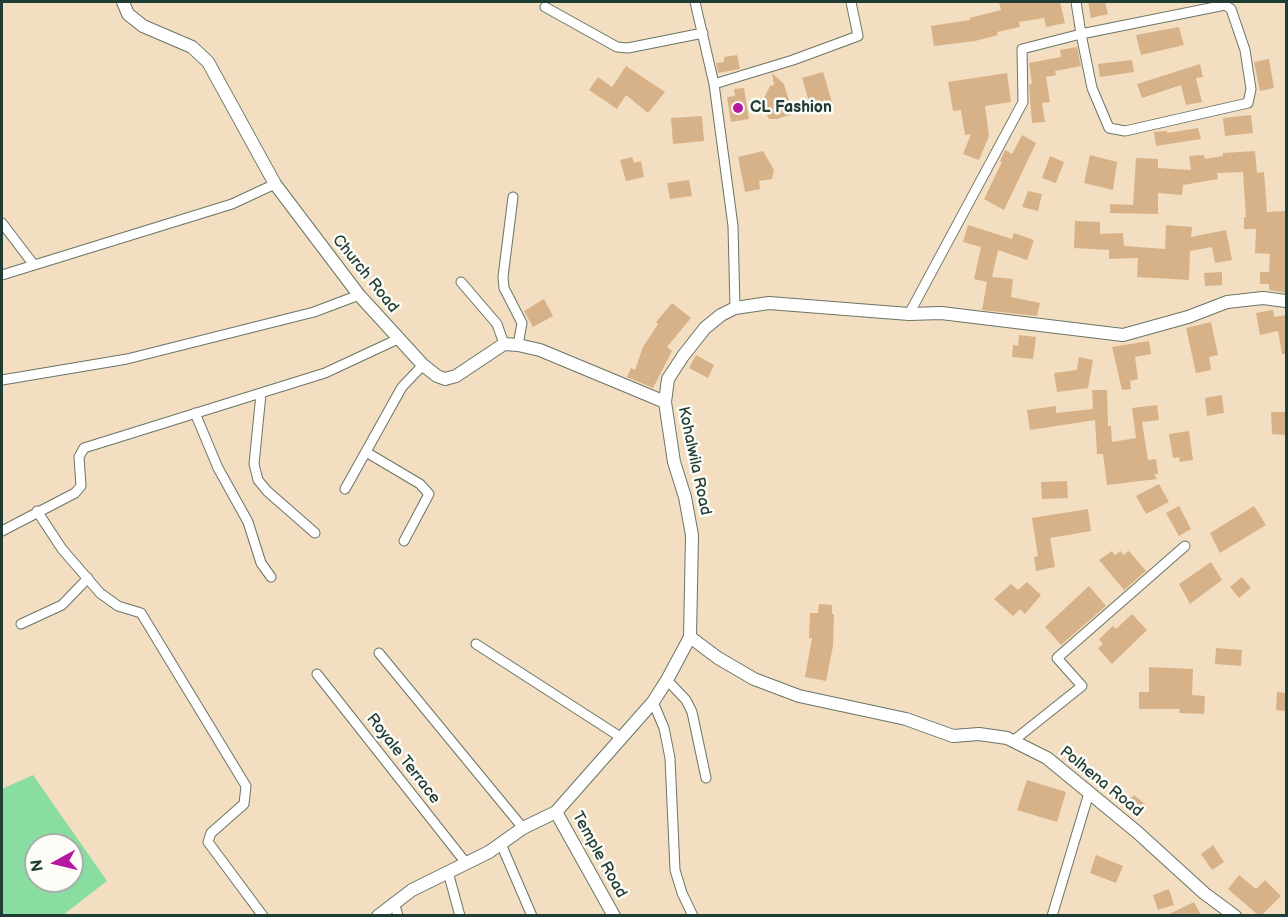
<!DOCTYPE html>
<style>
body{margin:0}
#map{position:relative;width:1288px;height:917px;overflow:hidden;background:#f3dec1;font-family:"Balsamiq Sans",sans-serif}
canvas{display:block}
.frame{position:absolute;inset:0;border:3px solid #1f3d34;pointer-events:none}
.north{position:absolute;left:24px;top:833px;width:60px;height:60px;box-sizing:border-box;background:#fdfcf7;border:2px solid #a4b0a9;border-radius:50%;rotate:262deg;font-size:16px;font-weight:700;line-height:24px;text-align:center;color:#1f3d34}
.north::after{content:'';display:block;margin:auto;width:21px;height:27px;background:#b5179e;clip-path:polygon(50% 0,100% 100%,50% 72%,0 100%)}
</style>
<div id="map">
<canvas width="1288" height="917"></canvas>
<div class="frame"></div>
<div class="north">N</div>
</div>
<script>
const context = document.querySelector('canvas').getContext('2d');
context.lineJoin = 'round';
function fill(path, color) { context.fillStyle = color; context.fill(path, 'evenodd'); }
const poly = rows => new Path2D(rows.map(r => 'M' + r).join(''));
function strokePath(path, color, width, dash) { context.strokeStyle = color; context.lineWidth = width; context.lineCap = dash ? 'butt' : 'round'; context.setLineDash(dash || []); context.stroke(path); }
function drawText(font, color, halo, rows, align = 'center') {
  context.font = font + ' "Balsamiq Sans",sans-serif'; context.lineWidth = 5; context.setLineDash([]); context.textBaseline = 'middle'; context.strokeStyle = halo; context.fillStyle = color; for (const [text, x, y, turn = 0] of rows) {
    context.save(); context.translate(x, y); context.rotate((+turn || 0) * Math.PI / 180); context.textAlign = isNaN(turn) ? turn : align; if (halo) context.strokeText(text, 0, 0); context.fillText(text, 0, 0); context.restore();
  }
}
fill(poly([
 [33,775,107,881,63,915,2,915,2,789],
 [36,845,72,845,72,881,36,881]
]), '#89dda0');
fill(poly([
 [999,2,1060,2,1065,23,1046,27,1044,18,1019,22,1020,27,997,32,998,35,975,41,934,46,931,26,970,20,970,18,1001,10],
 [1088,2,1105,2,1108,14,1091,18],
 [1179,27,1184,45,1141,55,1136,35],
 [1077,47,1081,66,1055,71,1056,75,1046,77,1050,102,1042,103,1045,122,1032,123,1029,84,1032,84,1029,63,1061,57,1060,50],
 [737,55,740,69,718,73,716,63,724,62,724,57],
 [1269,59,1274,88,1260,91,1254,62],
 [1132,60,1134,72,1100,77,1098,64],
 [1200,64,1203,77,1196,78,1202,102,1186,105,1181,85,1142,98,1137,84],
 [626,66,665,92,648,113,626,95,617,109,589,90,598,77,612,87],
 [823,72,832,102,811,108,802,78],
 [772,73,784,84,793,114,777,119,769,119,758,99,764,98,770,86,774,85],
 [1007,73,1011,102,985,106,989,136,979,160,963,154,971,134,965,135,961,110,953,111,948,82],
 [744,88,749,119,731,122,727,97,735,96,734,89],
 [1251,115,1253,133,1225,136,1223,118],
 [702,116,704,141,673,144,671,118],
 [1198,128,1201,139,1156,146,1154,132,1167,131,1167,133],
 [1022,135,1036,143,1004,210,984,199,1002,162,1000,161,1005,150,1012,154],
 [763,151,774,170,772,179,759,181,760,189,745,192,738,157],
 [1255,151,1257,173,1264,172,1267,212,1287,211,1287,293,1269,290,1269,284,1260,284,1260,272,1269,272,1270,254,1255,253,1256,229,1244,229,1244,217,1246,217,1243,172,1217,173,1218,179,1183,185,1182,195,1158,193,1158,214,1110,213,1110,204,1133,205,1136,158,1158,159,1158,168,1191,170,1189,156,1204,155,1205,159,1223,156,1223,153],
 [1090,155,1117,162,1113,190,1084,183],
 [1050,156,1064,162,1056,183,1042,178],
 [632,157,634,163,641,161,644,177,626,181,620,160],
 [689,180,692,196,670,199,667,183],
 [1028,191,1042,194,1038,211,1022,207],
 [1075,221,1100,222,1100,234,1123,233,1124,246,1165,249,1166,225,1192,227,1191,237,1226,230,1232,260,1215,263,1212,247,1190,251,1189,280,1137,277,1138,258,1109,259,1109,250,1074,248],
 [968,225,1012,239,1014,233,1034,240,1027,260,998,250,992,277,1013,279,1011,297,1040,303,1037,316,982,310,987,282,974,279,981,247,963,242],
 [1222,272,1222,285,1205,286,1204,273],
 [544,299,553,316,533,327,524,311],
 [672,303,691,318,667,347,672,351,653,388,627,377,631,368,635,370,643,347,658,324,656,322],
 [1273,310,1274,317,1287,315,1287,354,1282,354,1278,331,1260,335,1256,313],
 [1211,322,1218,355,1209,357,1211,370,1196,373,1186,328],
 [1019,335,1036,337,1033,359,1012,357,1013,345,1018,346],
 [1149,341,1151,354,1135,357,1138,379,1130,381,1131,389,1122,390,1112,347],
 [696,355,714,365,708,378,689,368],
 [1079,357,1093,360,1088,388,1057,392,1054,373,1077,370],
 [1092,390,1107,390,1108,426,1111,426,1112,442,1136,438,1132,408,1157,405,1159,420,1142,422,1148,460,1156,459,1158,474,1154,474,1157,479,1107,485,1103,454,1097,454,1095,420,1030,430,1027,410,1056,406,1056,413,1093,409],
 [1222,395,1224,413,1207,416,1205,398],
 [1271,412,1287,412,1287,435,1272,434],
 [1189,431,1193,460,1180,462,1179,457,1173,458,1169,434],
 [1067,481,1068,498,1042,499,1041,482],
 [1159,484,1169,502,1146,514,1136,496],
 [1179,506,1191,529,1179,536,1166,513],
 [1254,506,1266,525,1220,553,1210,533],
 [1088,509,1091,531,1050,538,1055,567,1036,571,1034,557,1038,556,1032,518],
 [1112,551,1115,555,1121,551,1123,555,1129,551,1146,571,1124,590,1099,560],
 [1211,562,1222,580,1190,604,1179,584],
 [1242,577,1251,588,1239,598,1230,587],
 [1027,582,1041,595,1025,614,1020,609,1013,616,994,599,1011,584,1018,590],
 [1089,586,1106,606,1061,645,1045,627],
 [819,604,832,605,832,614,834,614,833,646,826,681,805,677,812,638,809,638,810,613,818,613],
 [1132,614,1147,630,1112,664,1098,648,1103,644,1099,639,1113,626,1116,629],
 [1216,648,1242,650,1241,666,1215,664],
 [1149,667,1193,669,1192,695,1205,696,1204,714,1179,713,1180,709,1139,709,1139,692,1149,692],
 [1277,692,1287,693,1287,711,1276,710],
 [1027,780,1066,792,1057,822,1017,810],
 [1134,795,1146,805,1140,813,1127,803],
 [1213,845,1224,862,1212,870,1201,854],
 [1096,855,1123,866,1116,883,1090,873],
 [1239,875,1256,889,1265,880,1281,896,1262,915,1258,915,1228,889],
 [1169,889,1174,905,1158,910,1153,895],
 [1194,902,1201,915,1167,915]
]), '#d7b288');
const minor = poly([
 [695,2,714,84,733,226,735,308],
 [545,7,617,47,628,48,703,33],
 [714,84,793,60,858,36,851,2],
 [513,197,503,277,504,288,522,323,518,345],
 [2,223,34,265],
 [2,275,232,204,275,184],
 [461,282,497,324,504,344],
 [909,314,1023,102,1022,49,1081,34,1225,5,1231,9,1245,50,1251,89,1248,103,1125,131,1109,128,1092,88,1081,34,1076,2],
 [2,380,127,359,314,312,359,295],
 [261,394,254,464,258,480,267,491,315,533],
 [195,413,218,468,248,522,261,563,271,577],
 [366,452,420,484,429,494,404,541],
 [345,489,402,387,423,365],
 [37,511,62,549,100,593,118,606,141,613,246,786,244,804,211,833,208,842,263,916],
 [2,531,75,493,81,486,79,457,84,448,325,373,398,339],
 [21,624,62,605,88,578],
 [476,644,622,738],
 [379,653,523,828],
 [317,674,466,863],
 [667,680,686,700,692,712,706,778],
 [653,702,664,728,670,758,675,870,682,893,693,916],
 [1013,741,1082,686,1057,658,1185,546],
 [501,844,532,916],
 [448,872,460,916],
 [394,902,398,916],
 [1052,916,1089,793]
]);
const tertiary = poly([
 [123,2,128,14,143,26,192,47,208,62,275,184,359,295,423,365,437,376,445,379,456,376,504,344,518,345,540,350,665,402],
 [690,637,718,658,754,679,799,696,906,719,953,736,979,734,1007,738,1047,758,1137,832,1204,893,1235,916],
 [556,812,614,916],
 [378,916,412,890,489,852,523,828,556,812,653,702,667,680,690,637,692,535,685,497,674,462,665,402,668,379,683,356,705,328,721,315,735,308,769,303,909,314,941,313,1123,335,1188,317,1227,302,1263,298,1286,301]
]);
strokePath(minor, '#697565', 11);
strokePath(tertiary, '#697565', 14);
strokePath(minor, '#fff', 9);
strokePath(tertiary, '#fff', 12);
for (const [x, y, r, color] of [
 [738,108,6,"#b5179e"]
]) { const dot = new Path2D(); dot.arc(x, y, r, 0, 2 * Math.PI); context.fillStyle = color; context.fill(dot); strokePath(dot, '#fdfcf7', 2); }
drawText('bold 16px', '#1f3d34', '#fdfcf7', [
 ["CL Fashion",750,108]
], 'left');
drawText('16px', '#1f3d34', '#fdfcf7', [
 ["Church Road",365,274,51],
 ["Kohalwila Road",694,461,78],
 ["Royale Terrace",403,759,52],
 ["Polhena Road",1101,782,39],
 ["Temple Road",599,855,61]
]);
</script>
